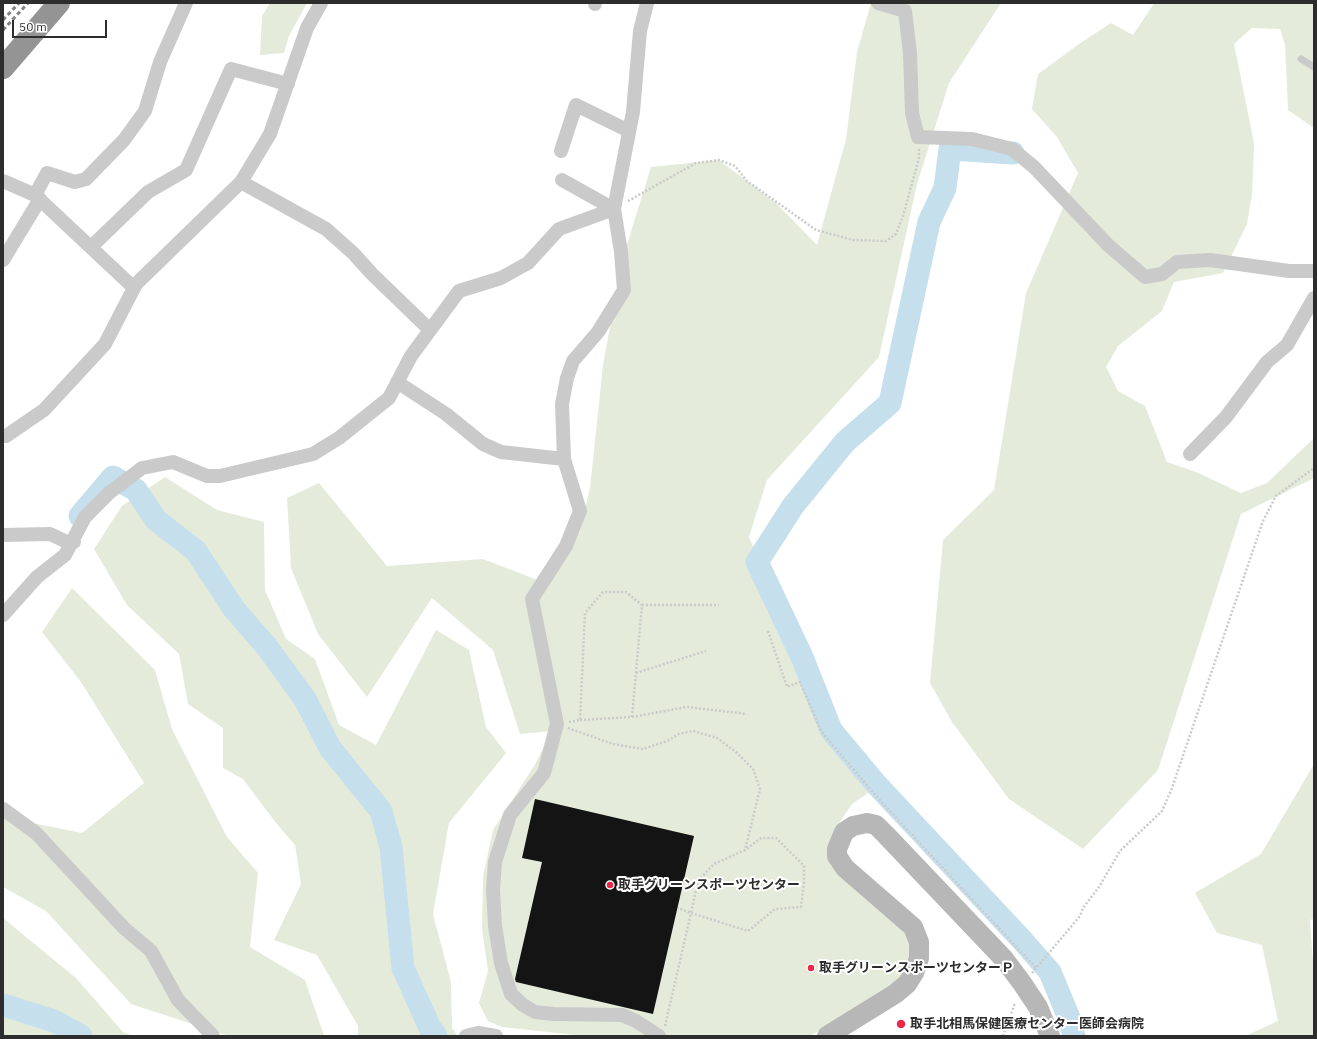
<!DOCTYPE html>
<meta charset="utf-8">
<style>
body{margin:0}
#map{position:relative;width:1317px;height:1039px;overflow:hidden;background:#fff;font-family:"IBM Plex Sans",sans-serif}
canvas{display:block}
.frame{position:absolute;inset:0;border:4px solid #2d2d2d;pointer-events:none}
.scale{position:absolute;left:12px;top:20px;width:95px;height:18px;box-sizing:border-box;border:2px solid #2d2d2d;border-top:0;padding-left:5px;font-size:12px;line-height:14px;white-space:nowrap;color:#2d2d2d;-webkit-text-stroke:3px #fff;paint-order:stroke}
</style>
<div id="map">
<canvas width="1317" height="1039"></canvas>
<div class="frame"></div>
<div class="scale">50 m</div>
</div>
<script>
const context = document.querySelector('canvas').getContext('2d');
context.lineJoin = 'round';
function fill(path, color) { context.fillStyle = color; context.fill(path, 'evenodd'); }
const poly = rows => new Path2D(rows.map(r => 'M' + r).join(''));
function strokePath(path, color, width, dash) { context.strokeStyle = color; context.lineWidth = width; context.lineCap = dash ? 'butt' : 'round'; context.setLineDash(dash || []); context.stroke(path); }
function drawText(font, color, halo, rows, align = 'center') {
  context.font = font + ' "IBM Plex Sans","Noto Sans JP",sans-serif'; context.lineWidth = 4; context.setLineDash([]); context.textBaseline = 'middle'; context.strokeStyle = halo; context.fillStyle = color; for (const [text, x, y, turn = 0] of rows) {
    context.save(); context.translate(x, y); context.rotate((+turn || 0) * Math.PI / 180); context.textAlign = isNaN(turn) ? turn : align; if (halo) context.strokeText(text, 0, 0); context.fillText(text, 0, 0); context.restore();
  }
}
fill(poly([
 [270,3,307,3,289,36,284,53,260,55,262,16],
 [871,3,1001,3,949,83,917,184,879,357,767,480,749,537,825,720,881,784,852,804,841,820,830,851,906,932,912,946,906,974,893,987,810,1036,585,1036,502,1027,488,1021,479,1003,488,971,482,929,483,877,493,830,534,766,552,731,520,734,493,650,432,598,367,697,318,634,291,568,287,498,319,483,387,566,483,559,540,581,571,535,579,534,590,488,603,365,623,258,651,167,719,160,776,203,817,245,846,139,857,52],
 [1152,3,1314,3,1314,128,1288,110,1285,45,1280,29,1252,28,1234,44,1254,143,1252,195,1247,224,1223,273,1174,282,1162,311,1118,346,1106,367,1118,391,1145,406,1167,462,1196,472,1241,493,1267,483,1314,438,1314,478,1241,514,1158,770,1083,849,1009,799,952,722,930,683,943,540,994,490,1026,293,1078,173,1057,137,1032,109,1038,74,1079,44,1111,23,1133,35,1153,5],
 [165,477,217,510,264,522,265,590,286,639,315,659,339,725,376,745,436,630,469,650,486,727,506,753,449,823,433,914,451,982,452,1028,458,1036,358,1036,358,1026,317,955,274,940,301,884,295,845,276,823,243,779,223,768,223,728,188,704,179,654,127,605,94,549,122,506],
 [72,588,155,670,172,729,227,837,258,873,250,947,305,980,324,1036,229,1036,131,1004,46,911,3,887,3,817,82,833,144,783,81,682,42,632],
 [1314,764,1314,919,1310,920,1314,978,1314,1036,1245,1036,1278,1021,1262,945,1217,933,1195,893,1261,854],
 [3,918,76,978,123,1032,133,1036,3,1036]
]), '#e5ebda');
strokePath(poly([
 [1013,153,950,149,945,188,929,222,890,403,845,442,793,506,757,562,802,657,831,730,876,784,1022,940,1050,972,1069,1018,1074,1036],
 [80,516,113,477,136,490,156,520,196,551,234,609,267,647,305,699,330,748,381,811,391,847,403,968,430,1028,436,1036],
 [3,1005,54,1021,81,1036]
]), '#c5e0ec', 23);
fill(poly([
 [535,799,694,836,653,1014,516,982,515,979,542,862,522,858]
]), '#141414');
strokePath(poly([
 [628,201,696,163,719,160,735,166,747,181,816,230,853,240,886,241,896,234,903,216,919,158,919,148],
 [642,605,719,605],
 [768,631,787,687,800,682,821,731,876,796,1037,969],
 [636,673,706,651],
 [632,717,687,707,747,714],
 [569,722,580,720,585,613,603,592,626,592,642,605,632,717,580,720],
 [568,728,613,744,643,749,667,741,679,734,693,731,717,738,737,753,753,769,760,789,745,850],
 [1032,973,1080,916,1083,908,1099,887,1120,851,1162,811,1172,788,1263,521,1276,496,1314,468],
 [665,1026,691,913,748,931,775,909,801,907,804,883,804,866,776,838,761,838,745,850,714,864,698,881,691,913,678,908],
 [1003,1036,1015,1003]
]), '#cacaca', 2.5, [2, 2]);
strokePath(poly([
 [1301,59,1314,67]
]), '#cacaca', 7);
strokePath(poly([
 [647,3,640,31,633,112,614,209,621,252,624,290,598,332,573,361,567,378,562,404,564,459,580,511,566,546,532,599,557,724,544,773,510,815,495,862,493,890,495,926,501,963,511,994,523,1005,535,1012,553,1014,622,1015,636,1021,659,1036],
 [878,3,905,11,910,53,912,113,918,137,972,139,1012,149,1034,167,1108,245,1145,277,1162,274,1177,262,1210,260,1289,271,1314,271],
 [595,4,595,3],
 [561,151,576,105,629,131],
 [562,180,614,209],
 [3,181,35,195,133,287,241,182,270,134,307,28,321,3],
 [241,182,326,229,353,253,372,274,430,330],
 [35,195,47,173,75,182,86,179,124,140,145,111,160,62,186,3],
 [91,247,148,192,186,170,231,69,288,84],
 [3,260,40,199],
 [397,382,446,414,483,444,501,452,564,459],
 [3,436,6,436,44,410,105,344,136,284],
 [1190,454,1226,417,1267,362,1287,345,1314,298],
 [3,535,50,534,67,542,74,542],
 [3,615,37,577,65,555,85,517,109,493,142,468,173,462,207,476,220,476,313,454,339,438,389,398,411,356,459,291,501,278,528,263,559,229,614,209],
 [3,809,36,833,124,928,151,951,178,1000,213,1036],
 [466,1036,478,1033,496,1036]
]), '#cacaca', 14);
strokePath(poly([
 [827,1036,895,994,907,984,914,973,919,958,919,942,913,927,845,868,837,856,837,849,844,832,853,826,867,823,876,825,886,835,1004,959,1022,983,1038,1007,1050,1036]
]), '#b7b7b7', 20);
strokePath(poly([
 [3,68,59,3]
]), '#949494', 22);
strokePath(poly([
 [3,20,19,3],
 [3,30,28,3]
]), '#828282', 3, [4, 3]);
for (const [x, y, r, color] of [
 [610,885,4,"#ea2949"],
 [811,968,4,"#ea2949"],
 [901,1024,5,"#ea2949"]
]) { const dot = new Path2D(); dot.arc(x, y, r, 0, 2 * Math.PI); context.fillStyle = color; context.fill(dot); strokePath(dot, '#fff', 1.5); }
drawText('bold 13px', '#2d2d2d', '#fff', [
 ["取手グリーンスポーツセンター",618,885],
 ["取手グリーンスポーツセンターＰ",819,968],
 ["取手北相馬保健医療センター医師会病院",910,1024]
], 'left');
</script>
